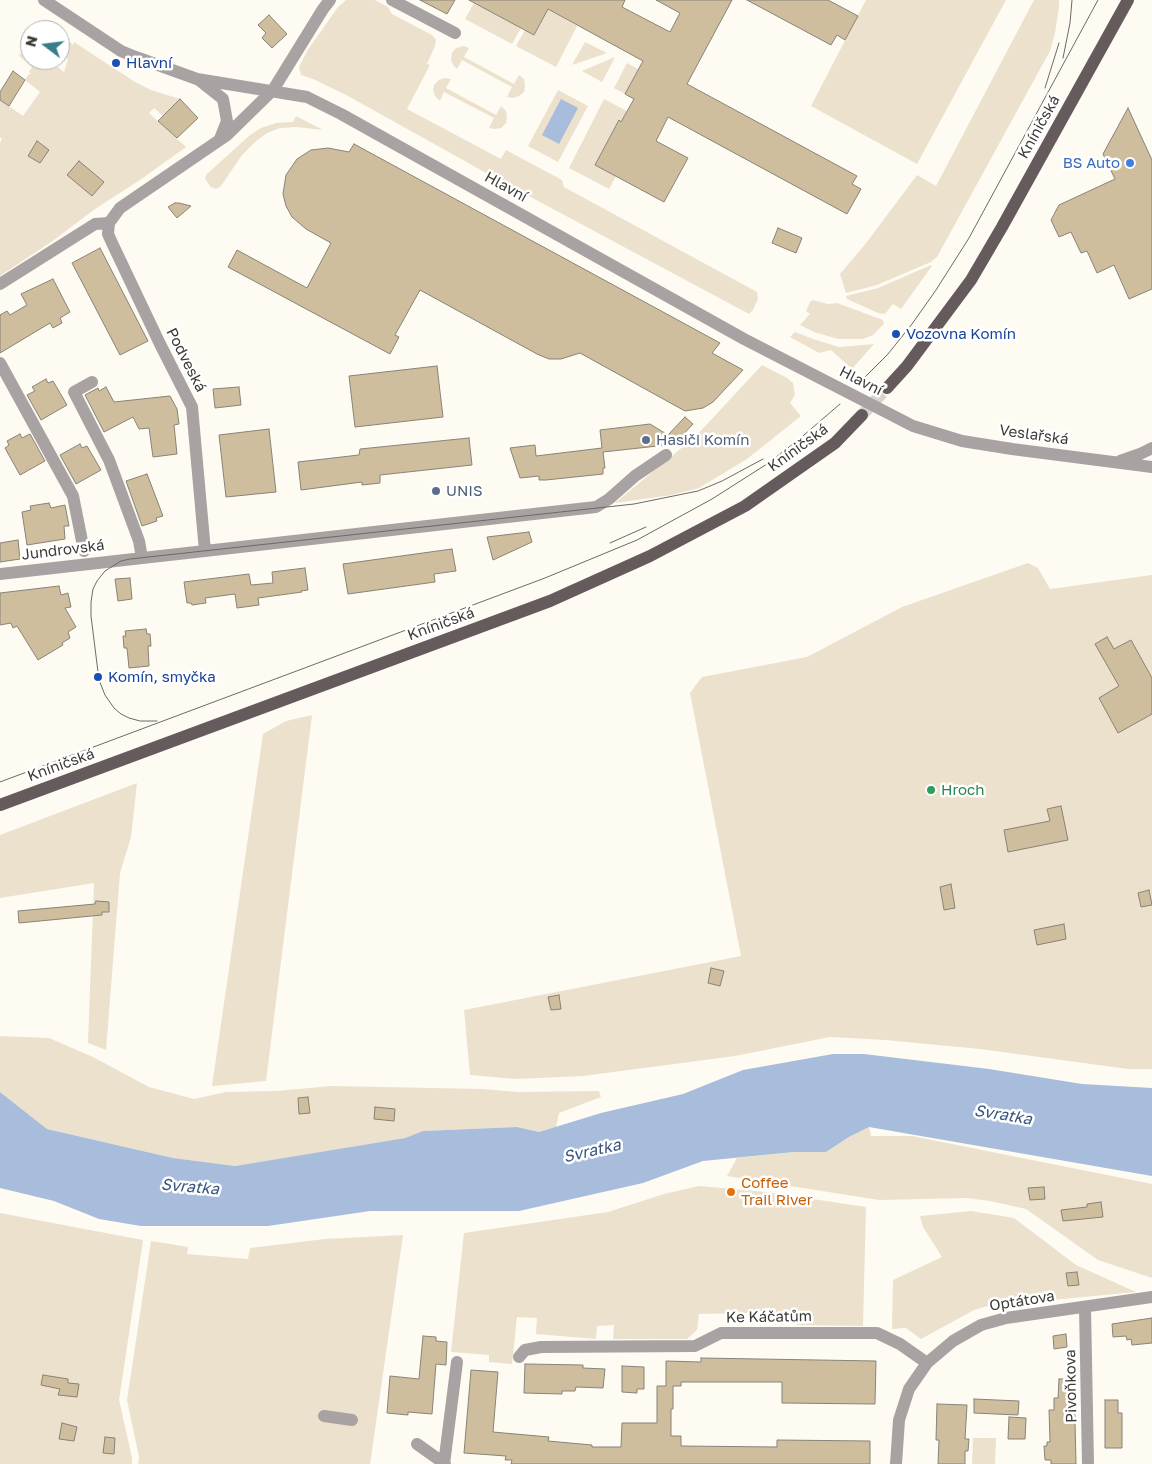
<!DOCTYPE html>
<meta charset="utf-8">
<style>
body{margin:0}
#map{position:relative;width:1152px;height:1464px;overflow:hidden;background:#fefbf3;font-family:"Golos Text",sans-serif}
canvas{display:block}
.north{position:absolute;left:20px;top:20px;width:50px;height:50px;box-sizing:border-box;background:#fff;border:1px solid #b1b1af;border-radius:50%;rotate:285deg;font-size:14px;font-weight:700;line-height:20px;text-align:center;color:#3d3b36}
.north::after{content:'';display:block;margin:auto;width:18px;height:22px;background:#377e88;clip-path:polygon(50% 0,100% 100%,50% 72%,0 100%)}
</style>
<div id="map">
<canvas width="1152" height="1464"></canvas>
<div class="north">N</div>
</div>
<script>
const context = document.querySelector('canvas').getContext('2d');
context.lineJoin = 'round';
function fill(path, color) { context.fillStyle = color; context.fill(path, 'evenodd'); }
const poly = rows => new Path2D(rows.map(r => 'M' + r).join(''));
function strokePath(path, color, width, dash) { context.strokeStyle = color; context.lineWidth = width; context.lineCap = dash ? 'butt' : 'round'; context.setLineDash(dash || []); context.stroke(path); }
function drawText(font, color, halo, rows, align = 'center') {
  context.font = font + ' "Golos Text",sans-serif'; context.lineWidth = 5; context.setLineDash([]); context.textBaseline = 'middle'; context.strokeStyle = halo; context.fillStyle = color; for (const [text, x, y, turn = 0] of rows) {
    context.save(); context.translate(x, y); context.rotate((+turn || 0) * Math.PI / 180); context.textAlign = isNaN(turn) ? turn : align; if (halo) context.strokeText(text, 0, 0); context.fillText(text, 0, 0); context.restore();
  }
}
fill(poly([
 [346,0,375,0,388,7,392,14,432,35,436,40,435,46,427,64,430,65,407,109,501,159,506,150,562,180,564,187,757,292,758,299,753,310,749,314,497,179,348,96,313,79,301,75,299,67,307,51,338,7],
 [866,0,1006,0,917,164,811,106],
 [1034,0,1059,0,1059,7,1055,33,1050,51,937,257,931,262,877,285,846,293,840,274,867,242,917,175,936,186],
 [474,3,521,28,512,44,465,19],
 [548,9,577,26,556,67,516,46,525,30,534,35],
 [60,33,73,45,74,42,77,44,135,82,151,90,180,99,163,116,154,108,149,113,186,147,140,180,95,209,54,240,0,276,0,143,2,139,0,137,0,100,23,116,40,92,25,80,28,75,31,73,29,72,32,67,19,56,26,42,30,46,30,60,49,60,64,72,68,59,60,52],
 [585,42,607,53,572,65],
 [463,46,469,48,464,57,514,84,519,75,524,79,525,86,524,92,519,96,513,98,507,97,512,87,462,60,457,69,453,65,451,59,452,53,456,48],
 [615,57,602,82,582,71],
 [627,63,638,69,625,94,614,88],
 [445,78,451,79,446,88,496,115,501,106,506,111,507,117,506,123,501,128,495,129,489,128,494,118,444,92,440,101,435,96,433,90,434,85,439,80],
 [558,90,588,106,558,162,528,146],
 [604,99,627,111,621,122,618,121,595,165,616,176,609,189,569,168],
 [296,116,323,130,296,127,280,128,267,133,255,142,242,155,221,186,216,189,211,187,207,182,205,178,207,174,250,135,261,128,276,123,293,122],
 [931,265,932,266,901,309,893,304,885,314,878,313,847,299,846,296,878,288],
 [813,300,828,304,837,303,883,320,884,324,873,335,863,339,838,339,814,332,800,325,810,314,806,311,810,302],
 [795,332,813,339,839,347,874,344,852,369,831,350,819,353,790,337],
 [762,365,787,378,793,383,795,395,790,403,801,416,747,459,699,488,672,495,615,503,696,436],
 [1028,563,1038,568,1050,589,1152,575,1152,1069,1128,1069,980,1049,885,1040,830,1037,735,1056,583,1076,516,1079,470,1075,464,1010,741,956,690,693,702,677,807,657,902,607],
 [312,715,266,1081,212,1086,263,734,286,721],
 [137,783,131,837,120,873,106,1050,88,1043,94,883,0,898,0,835],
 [0,1036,49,1038,93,1057,149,1087,194,1099,226,1092,276,1091,331,1086,483,1089,517,1092,599,1091,601,1097,559,1113,556,1127,539,1132,517,1127,423,1131,405,1138,235,1166,173,1158,47,1129,0,1092],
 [869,1127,871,1136,912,1136,1152,1184,1152,1278,1098,1260,1026,1209,990,1201,967,1198,879,1200,727,1176,737,1158,794,1152,826,1152,849,1137],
 [699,1186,766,1192,866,1207,863,1326,797,1325,797,1312,699,1314,697,1330,687,1339,613,1339,614,1325,597,1326,596,1339,536,1334,537,1318,517,1317,512,1364,489,1362,489,1355,451,1352,464,1233,608,1212,664,1194],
 [971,1211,1014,1218,1076,1265,1136,1292,988,1306,974,1310,921,1339,906,1328,892,1329,893,1280,942,1257,923,1227,920,1216],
 [0,1213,143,1240,119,1400,132,1458,132,1464,0,1464],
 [403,1235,370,1464,138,1464,139,1457,127,1400,151,1241,188,1247,187,1254,248,1259,250,1248,325,1239],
 [973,1438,996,1438,995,1464,972,1464]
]), '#ece1cc');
fill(poly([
 [561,99,578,108,559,144,542,135],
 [833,1054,864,1054,989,1069,1082,1084,1152,1088,1152,1176,869,1127,849,1137,826,1152,794,1152,703,1161,643,1183,519,1211,370,1211,268,1226,141,1226,99,1219,54,1201,0,1188,0,1092,47,1129,173,1158,235,1166,405,1138,423,1131,517,1127,539,1132,601,1113,683,1094,743,1070]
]), '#a8bcdb');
const building = poly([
 [420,0,455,0,447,14,420,0],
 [469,0,625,0,622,7,670,32,680,13,656,0,732,0,687,84,857,176,852,184,861,189,847,214,668,117,656,141,688,158,664,202,595,165,619,120,621,122,634,99,625,94,643,61,548,9,534,35,469,0],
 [747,0,828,0,858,16,845,40,837,35,831,45,747,0],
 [269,15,287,34,272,48,262,38,266,33,258,25,269,15],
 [13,71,25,80,9,106,0,100,0,92,13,71],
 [180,99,198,118,177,138,158,121,180,99],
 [1128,108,1152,160,1152,289,1129,299,1114,265,1097,273,1087,251,1081,253,1071,232,1059,237,1051,220,1059,205,1115,179,1103,154,1128,108],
 [37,141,49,150,40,163,28,156,37,141],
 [354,144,720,343,712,353,743,370,713,402,703,408,685,411,580,353,561,359,549,359,537,354,420,290,395,335,399,337,390,354,228,267,237,250,307,288,331,243,306,229,292,217,286,206,283,194,286,175,297,159,311,150,328,148,349,152,354,144],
 [79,161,104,182,92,196,67,175,79,161],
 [175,203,179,203,191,206,177,218,168,207,175,203],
 [778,228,802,238,796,253,772,243,778,228],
 [100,248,148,341,120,355,72,263,100,248],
 [53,279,70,312,60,318,62,323,53,328,50,323,0,353,0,315,7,311,10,315,27,305,21,294,53,279],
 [437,366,443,417,355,427,349,376,437,366],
 [46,379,48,383,53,381,67,405,41,420,27,395,35,391,32,387,46,379],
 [106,387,114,402,170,396,177,409,179,424,174,425,177,454,153,457,149,428,139,429,133,417,104,432,85,395,98,388,99,391,106,387],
 [239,387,241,405,215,408,213,389,239,387],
 [685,417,693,424,678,440,685,443,603,452,605,468,603,468,603,474,546,480,539,480,539,476,520,478,510,448,535,445,536,456,602,448,600,430,650,424,668,435,685,417],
 [269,429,276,492,226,497,219,435,269,429],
 [20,434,22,438,30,434,45,461,20,475,5,448,9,445,7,441,20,434],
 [469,438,472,465,380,475,380,483,362,485,362,482,301,490,298,462,359,455,360,449,469,438],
 [80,444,82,448,87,446,101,470,76,484,60,455,80,444],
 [147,474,163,516,156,518,157,521,142,526,126,481,147,474],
 [49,503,51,508,65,505,69,526,64,526,65,539,27,545,22,512,31,510,30,506,49,503],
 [529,532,532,542,493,560,487,537,529,532],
 [18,540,20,559,0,562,0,543,18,540],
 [452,549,456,571,434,574,435,582,348,594,343,564,452,549],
 [305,568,308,590,301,591,302,592,258,598,259,605,237,608,235,594,205,598,206,603,192,605,191,603,187,603,184,582,249,574,251,585,273,583,272,572,305,568],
 [130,578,132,599,118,601,115,579,130,578],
 [59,586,61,595,68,593,71,607,65,608,76,627,68,632,70,638,62,643,63,645,38,660,17,626,13,628,11,623,0,625,0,593,59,586],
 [146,629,147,634,150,634,151,646,148,646,149,666,129,668,127,648,124,648,123,636,126,636,125,631,146,629],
 [1107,637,1114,649,1131,640,1152,678,1152,714,1118,733,1099,698,1119,686,1095,644,1107,637],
 [1061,806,1068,840,1008,852,1004,830,1050,821,1047,809,1061,806],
 [951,884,955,908,944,910,940,887,951,884],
 [1149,890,1152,905,1141,907,1138,893,1149,890],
 [96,901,109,902,109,912,102,912,102,915,19,923,18,911,95,904,96,901],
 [1064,924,1066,939,1037,945,1034,930,1064,924],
 [711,968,724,971,720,986,708,983,711,968],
 [559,995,561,1009,551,1010,548,997,559,995],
 [308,1097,310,1113,299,1114,298,1098,308,1097],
 [375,1107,395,1109,394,1121,374,1119,375,1107],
 [1044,1187,1045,1199,1030,1200,1028,1188,1044,1187],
 [1101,1202,1103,1217,1063,1221,1061,1210,1087,1207,1087,1204,1101,1202],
 [1077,1272,1079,1285,1068,1286,1066,1273,1077,1272],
 [1152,1318,1152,1343,1132,1345,1131,1339,1127,1340,1126,1336,1113,1337,1112,1324,1152,1318],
 [1066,1334,1067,1347,1054,1349,1053,1336,1066,1334],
 [423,1336,436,1337,436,1341,447,1342,446,1365,436,1364,432,1414,408,1412,408,1415,387,1413,390,1376,419,1379,423,1336],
 [701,1358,876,1361,875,1404,782,1403,782,1382,681,1382,681,1386,673,1386,673,1409,671,1409,671,1436,681,1436,681,1446,777,1447,777,1440,870,1441,870,1464,511,1464,512,1460,505,1460,506,1456,464,1453,471,1370,498,1372,493,1432,549,1437,548,1441,592,1445,592,1447,621,1447,622,1423,657,1423,657,1386,666,1386,666,1361,701,1362,701,1358],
 [525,1364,583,1365,583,1368,605,1369,603,1388,576,1387,575,1391,562,1391,562,1394,524,1393,525,1364],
 [622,1366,644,1367,644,1389,637,1389,637,1393,622,1392,622,1366],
 [43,1375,68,1379,68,1383,79,1384,77,1397,58,1395,60,1389,41,1385,43,1375],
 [1059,1379,1074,1379,1076,1464,1051,1464,1051,1460,1045,1460,1044,1446,1047,1446,1047,1442,1050,1442,1049,1410,1054,1410,1054,1398,1058,1398,1059,1379],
 [974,1399,1019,1401,1018,1415,974,1413,974,1399],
 [1105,1400,1118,1400,1118,1413,1122,1413,1122,1448,1105,1448,1105,1400],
 [937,1404,967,1405,965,1439,969,1439,968,1451,965,1451,965,1464,938,1464,939,1440,936,1440,937,1404],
 [1009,1417,1026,1418,1025,1439,1008,1439,1009,1417],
 [62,1423,77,1427,74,1441,59,1439,62,1423],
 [105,1437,115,1438,114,1454,103,1453,105,1437]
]);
fill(building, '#cfbe9d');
strokePath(building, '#888378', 1);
strokePath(poly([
 [862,415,887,388]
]), '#d7d5cd', 12, [12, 6]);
strokePath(poly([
 [44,0,121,51,133,56,197,79,307,97,341,114,744,339,913,426,962,441,1012,449,1152,467],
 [392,0,455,33],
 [199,80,223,99,227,121,220,139],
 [0,284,95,224,109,223],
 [0,363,73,496,84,551],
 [92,382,74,392,109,460,139,541,142,558],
 [1120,461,1140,454,1152,448],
 [205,551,192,407,160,344,113,245,108,234,109,223,120,208,227,135,273,90,323,9,330,0],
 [0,574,596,507,609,499,635,476,666,455],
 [1085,1307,1088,1464],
 [519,1357,525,1350,541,1347,695,1346,721,1333,877,1333,900,1344,927,1363],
 [324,1416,352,1420],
 [417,1444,445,1464],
 [444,1464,457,1362],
 [896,1464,899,1420,909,1389,927,1363,953,1341,981,1325,1006,1318,1152,1297]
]), '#a9a2a3', 12);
strokePath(poly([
 [887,388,907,366,971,280,1002,227,1128,0],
 [0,805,550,601,650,556,745,506,835,443,862,415]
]), '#655a5c', 12);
strokePath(poly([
 [1063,58,1070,23,1072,0],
 [1045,88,1059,43],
 [865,377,888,354,912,324,936,290,969,238,1098,0],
 [610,543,646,527],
 [157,721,140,721,129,718,121,714,114,708,105,695,99,680,91,616,91,602,93,589,97,581,105,571,121,561,130,559,634,504,698,491,722,481,763,459],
 [0,782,545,578,637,540,712,499,767,464,797,441,840,404]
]), '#6c6a64', 1);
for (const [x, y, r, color] of [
 [116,63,5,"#1a4fb4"],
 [1130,163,5,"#3f7fe0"],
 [896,334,5,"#1a4fb4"],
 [646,440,5,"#5c6f8a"],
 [436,491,5,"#5c6f8a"],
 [98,677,5,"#1a4fb4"],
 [931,790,5,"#2e9e5b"],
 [731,1192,5,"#e8710a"]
]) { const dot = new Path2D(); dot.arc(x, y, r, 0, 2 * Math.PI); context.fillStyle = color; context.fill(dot); strokePath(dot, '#fff', 2); }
drawText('15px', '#164399', '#fff', [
 ["Hlavní",126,63],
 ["Vozovna Komín",906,334],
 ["Komín, smyčka",108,677]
], 'left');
drawText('15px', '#3d3b36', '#fff', [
 ["Kníničská",1039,127,-61],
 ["Hlavní",506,187,29],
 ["Podveská",186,360,63],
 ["Hlavní",861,381,27],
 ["Veslařská",1034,435,8],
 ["Kníničská",798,448,-36],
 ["Jundrovská",63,550,-7],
 ["Kníničská",441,624,-20],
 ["Kníničská",61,765,-20],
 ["Optátova",1022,1301,-9],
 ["Ke Káčatům",769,1317,-1],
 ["Pivoňkova",1071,1386,-91]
]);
drawText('15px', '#366cbe', '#fff', [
 ["BS Auto",1120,163]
], 'right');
drawText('15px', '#4e5e75', '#fff', [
 ["Hasiči Komín",656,440],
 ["UNIS",446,491]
], 'left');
drawText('15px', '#27864d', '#fff', [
 ["Hroch",941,790]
], 'left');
drawText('15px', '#c56008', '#fff', [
 ["Coffee",741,1183],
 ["Trail River",741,1200]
], 'left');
drawText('italic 16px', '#395580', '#fff', [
 ["Svratka",1003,1115,9],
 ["Svratka",592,1151,-13],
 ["Svratka",190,1187,5]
]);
</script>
